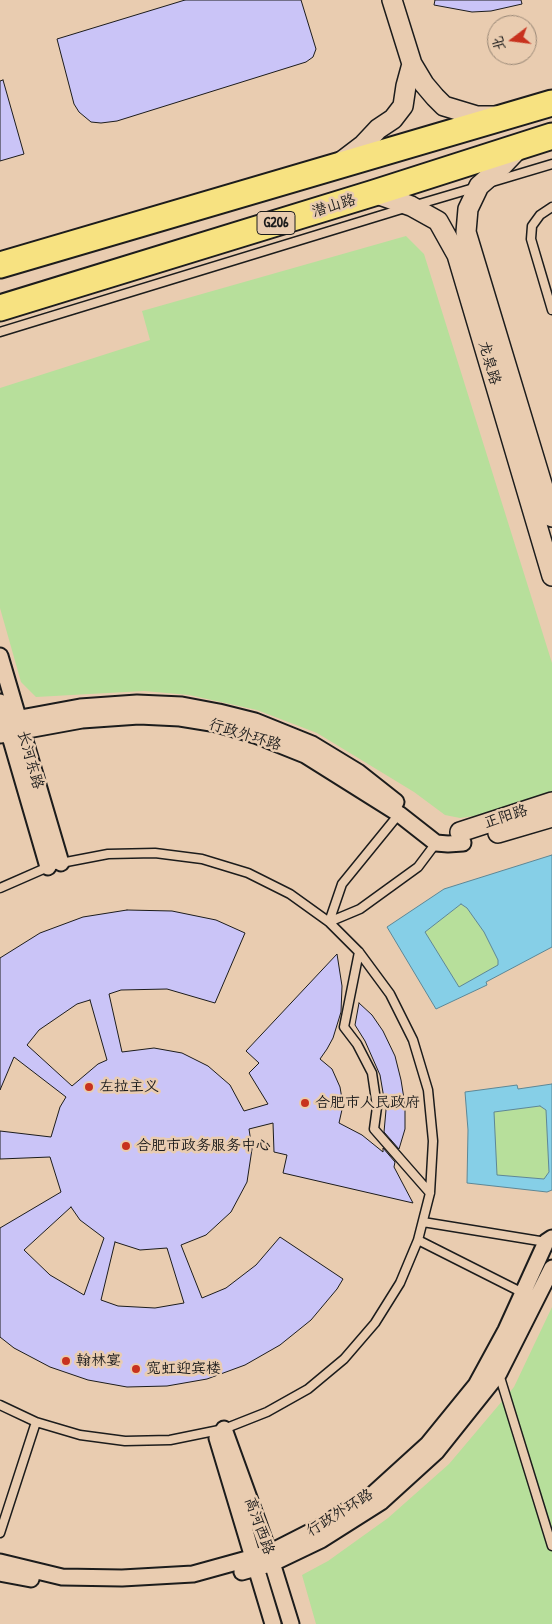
<!DOCTYPE html>
<meta charset="utf-8">
<style>
body{margin:0}
#map{position:relative;width:552px;height:1624px;overflow:hidden;background:#e9ccb0;font-family:"Patrick Hand","LXGW WenKai TC",sans-serif}
canvas{display:block}
.north{position:absolute;left:487px;top:15px;width:50px;height:50px;box-sizing:border-box;background:#e9ccb0;border:1px solid #978675;border-radius:50%;rotate:255deg;font-size:14px;font-weight:700;line-height:20px;text-align:center;color:#1c1c1c}
.north::after{content:'';display:block;margin:auto;width:18px;height:22px;background:#c8321e;clip-path:polygon(50% 0,100% 100%,50% 72%,0 100%)}
</style>
<div id="map">
<canvas width="552" height="1624"></canvas>
<div class="north">北</div>
</div>
<script>
const context = document.querySelector('canvas').getContext('2d');
context.lineJoin = 'round';
function fill(path, color) { context.fillStyle = color; context.fill(path, 'evenodd'); }
const poly = rows => new Path2D(rows.map(r => 'M' + r).join(''));
function strokePath(path, color, width, dash) { context.strokeStyle = color; context.lineWidth = width; context.lineCap = dash ? 'butt' : 'round'; context.setLineDash(dash || []); context.stroke(path); }
function drawText(font, color, halo, rows, align = 'center') {
  context.font = font + ' "Patrick Hand","LXGW WenKai TC",sans-serif'; context.lineWidth = 5; context.setLineDash([]); context.textBaseline = 'middle'; context.strokeStyle = halo; context.fillStyle = color; for (const [text, x, y, turn = 0] of rows) {
    context.save(); context.translate(x, y); context.rotate((+turn || 0) * Math.PI / 180); context.textAlign = isNaN(turn) ? turn : align; if (halo) context.strokeText(text, 0, 0); context.fillText(text, 0, 0); context.restore();
  }
}
fill(poly([
 [406,236,424,254,552,663,552,792,482,815,460,818,445,815,414,792,317,733,257,710,189,695,144,691,36,697,21,682,0,608,0,388,150,340,142,311],
 [461,904,467,908,484,932,498,960,498,966,459,987,425,932],
 [540,1106,546,1110,549,1171,545,1179,497,1175,493,1112],
 [552,1307,552,1624,316,1624,302,1575,328,1561,388,1518,449,1464,514,1387]
]), '#b7df9b');
const water = poly([
 [552,855,552,947,486,982,487,985,436,1009,387,927,444,889,552,855],
 [461,904,467,908,484,932,498,960,498,965,459,987,425,932,461,904],
 [552,1084,552,1190,547,1192,467,1183,468,1130,465,1092,517,1085,518,1089,552,1084],
 [540,1106,546,1110,549,1172,544,1179,497,1175,494,1112,540,1106]
]);
fill(water, '#86cfe7');
strokePath(water, '#5c8796', 1);
const building = poly([
 [185,0,301,0,316,49,313,57,306,62,117,121,101,123,91,122,79,112,74,104,57,39,185,0],
 [435,0,521,0,522,4,491,11,472,12,434,5,435,0],
 [3,80,24,154,0,161,0,81,3,80],
 [127,910,172,911,216,920,245,933,215,1003,167,989,121,990,109,994,122,1052,154,1048,182,1053,208,1066,230,1085,244,1111,268,1104,249,1073,259,1063,246,1051,337,954,342,986,341,1012,333,1038,327,1049,320,1059,332,1069,340,1087,343,1105,339,1123,362,1135,383,1152,383,1148,395,1162,394,1167,413,1203,283,1173,287,1155,274,1152,273,1123,249,1129,252,1149,247,1182,231,1212,206,1235,181,1245,202,1298,226,1288,256,1265,280,1237,343,1279,337,1289,311,1320,280,1345,245,1365,207,1379,167,1386,127,1387,88,1380,50,1367,14,1348,0,1337,0,1228,61,1192,50,1157,0,1159,0,1131,51,1137,60,1107,66,1097,14,1057,0,1090,0,958,40,933,83,917,127,910],
 [90,1000,107,1060,98,1064,72,1086,27,1045,39,1030,77,1004,90,1000],
 [71,1207,80,1220,104,1238,84,1295,50,1275,24,1250,71,1207],
 [115,1242,140,1250,167,1248,184,1303,155,1308,118,1306,101,1300,115,1242],
 [359,1003,372,1015,383,1031,395,1056,401,1080,405,1105,405,1129,399,1149,384,1132,386,1110,380,1075,365,1041,355,1025,359,1003]
]);
fill(building, '#cac4f7');
strokePath(building, '#1c1c1c', 1);
const service = poly([
 [492,182,552,164],
 [416,205,477,187],
 [552,207,540,215,532,226,531,239,552,310],
 [0,332,405,208],
 [399,814,342,884,329,922,360,909,418,867,436,843],
 [0,888,48,867,61,863,108,854,155,853,202,859,248,873,290,894,329,922,359,952,390,994,413,1040,428,1090,433,1141,430,1193,418,1240,400,1283,375,1323,344,1359,308,1389,267,1412,224,1429,170,1440,125,1441,80,1435,36,1422,0,1405],
 [359,952,344,1027,357,1044,372,1073,377,1107,374,1129,430,1193],
 [423,1222,546,1242],
 [418,1240,523,1293],
 [499,1374,552,1546],
 [0,1533,36,1422]
]);
const minor = poly([
 [0,656,61,863],
 [0,702,48,867],
 [0,722,80,707,137,703,182,705,219,712,255,721,312,744,358,772,396,802],
 [0,735,82,720,139,716,180,718,217,724,255,735,305,755,399,814,436,843,448,844,463,843],
 [224,1429,269,1553,291,1624],
 [217,1438,273,1624],
 [0,1562,62,1577,122,1578,193,1574,269,1553,320,1527,373,1494,428,1444,476,1385,506,1330,546,1242,552,1238],
 [242,1572,273,1563,321,1540,381,1502,436,1452,499,1373,552,1268],
 [0,1573,31,1579]
]);
const tertiary = poly([
 [392,0,412,64,424,84,435,97,444,106,477,116,496,116],
 [521,146,504,164,479,186,468,209,466,232,552,517],
 [342,161,363,145,378,129,393,119,403,106,406,86,412,64],
 [374,193,411,206,438,221,457,255,552,576],
 [460,832,552,802],
 [498,833,552,817]
]);
const primary = poly([
 [0,265,552,103],
 [0,308,374,193,552,136]
]);
strokePath(service, '#1c1c1c', 11);
strokePath(minor, '#1c1c1c', 19);
strokePath(tertiary, '#1c1c1c', 22);
strokePath(primary, '#1c1c1c', 29);
strokePath(service, '#e9ccb0', 8);
strokePath(minor, '#e9ccb0', 15);
strokePath(tertiary, '#e9ccb0', 19);
strokePath(primary, '#f7e281', 25);
for (const [x, y, r, color] of [
 [89,1087,5,"#c8321e"],
 [305,1103,5,"#c8321e"],
 [126,1146,5,"#c8321e"],
 [66,1361,5,"#c8321e"],
 [136,1369,5,"#c8321e"]
]) { const dot = new Path2D(); dot.arc(x, y, r, 0, 2 * Math.PI); context.fillStyle = color; context.fill(dot); strokePath(dot, '#e9ccb0', 2); }
for (const [x, y, w] of [
 [276,223,38]
]) { const box = new Path2D(); box.roundRect(x - w / 2, y - 11.5, w, 23, 4); context.fillStyle = '#e9ccb0'; context.fill(box); strokePath(box, '#1c1c1c', 1); }
drawText('bold 14px', '#1c1c1c', null, [
 ["G206",276,223]
]);
drawText('15px', '#1c1c1c', '#e9ccb0', [
 ["潜山路",334,206,-17],
 ["龙泉路",489,363,74],
 ["行政外环路",245,735,17],
 ["长河东路",30,760,74],
 ["正阳路",506,817,-18],
 ["行政外环路",340,1513,-32],
 ["高河西路",259,1526,70]
]);
drawText('15px', '#1c1c1c', '#e9ccb0', [
 ["左拉主义",99,1087],
 ["合肥市人民政府",315,1103],
 ["合肥市政务服务中心",136,1146],
 ["翰林宴",76,1361],
 ["宽虹迎宾楼",146,1369]
], 'left');
</script>
